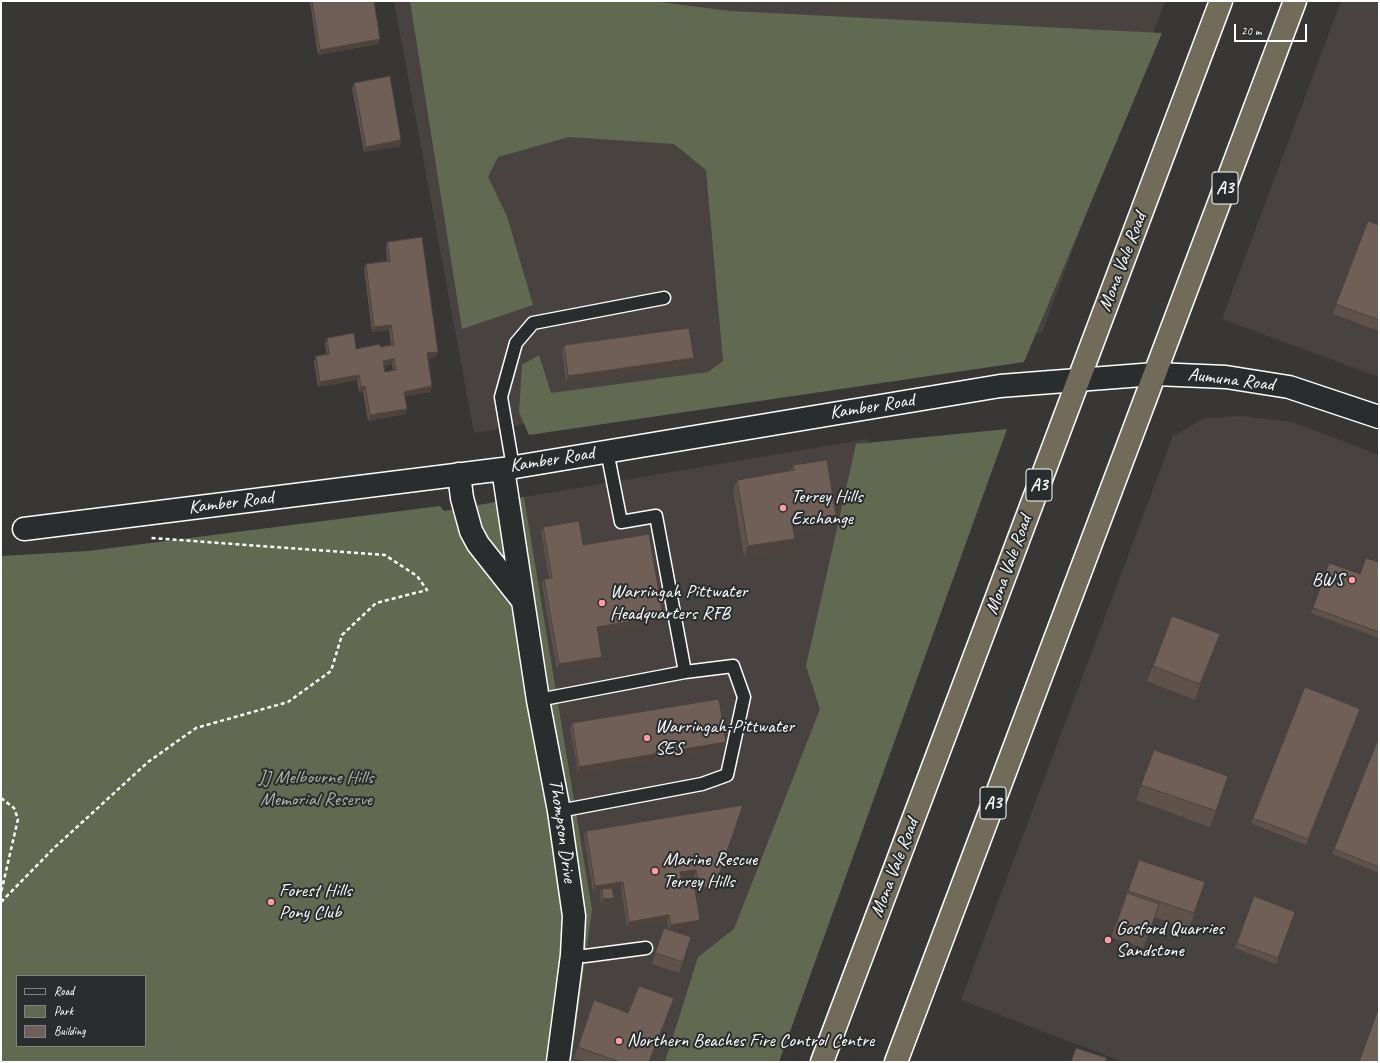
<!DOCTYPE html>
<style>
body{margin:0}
#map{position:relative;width:1380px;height:1063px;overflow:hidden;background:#383736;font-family:Caveat,sans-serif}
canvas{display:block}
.frame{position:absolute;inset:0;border:2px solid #fff;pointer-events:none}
.legend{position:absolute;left:16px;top:975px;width:130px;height:72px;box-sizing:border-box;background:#2a2d2e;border:1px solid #7f8182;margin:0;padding:5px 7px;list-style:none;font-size:12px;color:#fff}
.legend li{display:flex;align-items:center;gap:8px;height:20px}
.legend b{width:20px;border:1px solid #7f8182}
.scale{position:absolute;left:1234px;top:24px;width:73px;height:18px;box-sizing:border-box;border:2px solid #fff;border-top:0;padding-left:5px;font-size:12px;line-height:14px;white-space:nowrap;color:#fff;-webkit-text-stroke:3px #2a2d2e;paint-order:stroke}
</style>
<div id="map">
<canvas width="1380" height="1063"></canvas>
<div class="frame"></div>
<ul class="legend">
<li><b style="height:5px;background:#2a2d2e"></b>Road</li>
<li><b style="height:11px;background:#616a50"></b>Park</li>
<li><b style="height:11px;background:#6f5f57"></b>Building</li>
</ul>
<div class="scale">20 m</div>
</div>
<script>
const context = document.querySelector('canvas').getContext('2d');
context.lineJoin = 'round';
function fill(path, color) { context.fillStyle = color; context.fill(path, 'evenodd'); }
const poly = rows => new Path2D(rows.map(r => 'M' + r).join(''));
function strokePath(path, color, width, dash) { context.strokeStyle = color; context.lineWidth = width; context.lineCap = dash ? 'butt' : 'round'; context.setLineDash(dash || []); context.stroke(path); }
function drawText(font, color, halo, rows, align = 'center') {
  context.font = font + ' Caveat,sans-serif'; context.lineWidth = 4; context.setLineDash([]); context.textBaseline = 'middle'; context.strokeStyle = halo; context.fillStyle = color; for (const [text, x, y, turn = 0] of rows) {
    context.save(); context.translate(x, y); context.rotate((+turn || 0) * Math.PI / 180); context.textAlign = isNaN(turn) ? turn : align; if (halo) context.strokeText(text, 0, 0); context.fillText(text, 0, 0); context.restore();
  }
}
fill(poly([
 [394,1,1165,1,1042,333,474,433],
 [1341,1,1379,1,1379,377,1222,319],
 [1242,416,1292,422,1379,455,1379,1062,1123,1062,961,1000,1173,436,1205,418],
 [867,439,876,454,956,542,759,1062,571,1062,592,909,524,497]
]), '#484340');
fill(poly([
 [410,1,652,1,730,11,1162,33,1024,362,529,435,519,412,522,365,539,355,551,393,708,372,723,361,706,170,674,144,569,137,498,157,488,177,507,216,533,305,462,329],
 [1007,429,779,1062,665,1062,698,957,734,929,820,709,806,666,856,444],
 [524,497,592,909,571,1062,1,1062,1,556,88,551,440,506,444,511],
 [17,976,145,976,145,1046,17,1046]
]), '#616a50');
const service = poly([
 [513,467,501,397,516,343,533,323,664,298],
 [538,700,685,672,656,516,621,522,607,451],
 [559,811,702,784,727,775,744,697,733,666,685,672],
 [572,955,585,956,646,948]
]);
const minor = poly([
 [503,469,538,700,559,811,574,916,572,955,558,1062],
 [459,474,462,498,471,531,478,544,523,601],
 [24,529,503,469,1000,386,1155,374,1226,377,1289,387,1379,417]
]);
const trunk = poly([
 [822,1062,1221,1],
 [896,1062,1295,1]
]);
strokePath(service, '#fff', 15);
strokePath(minor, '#fff', 25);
strokePath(trunk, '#fff', 25);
strokePath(poly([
 [1,798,14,808,18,819,1,893],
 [1,902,54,848,148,762,196,728,288,702,331,671,342,635,376,603,427,590,417,576,385,555,151,538]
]), '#fff', 2.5, [4, 3]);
strokePath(service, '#2a2d2e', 12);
strokePath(minor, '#2a2d2e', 22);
strokePath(trunk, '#726b5a', 22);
fill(poly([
 [310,1,374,1,380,39,378,44,318,55,310,2],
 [354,83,401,140,400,146,364,152,352,88],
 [1368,221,1379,225,1379,331,1333,314],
 [387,242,436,357,428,358,432,386,430,392,405,396,407,409,405,414,368,421,363,392,359,392,357,380,318,387,314,362,316,356,327,354,325,344,327,338,356,349,380,347,391,345,389,330,372,332,364,269,366,264,387,261,386,247],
 [392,364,393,370,385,372,384,366],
 [564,345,694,358,692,364,566,381,562,351],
 [793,465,833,525,794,532,791,549,744,557,733,490,737,480,791,471],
 [543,527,583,545,661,621,598,632,602,657,600,662,557,670,542,584,544,579,549,578,541,532],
 [1379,562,1379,638,1311,613,1329,563,1360,574],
 [1220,634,1195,700,1147,681,1153,666],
 [1305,687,1360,709,1306,845,1251,823],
 [572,723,726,742,724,748,578,772,570,728],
 [1379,737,1379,873,1332,854],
 [1154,750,1216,811,1210,827,1136,800],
 [743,805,713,891,697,893,694,875,681,877,682,880,700,920,698,925,669,930,691,937,679,973,652,964,664,928,669,930,667,920,627,927,621,887,613,888,612,903,601,904,600,894,601,890,593,892,584,836,586,831],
 [1139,860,1205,882,1189,929,1155,917,1143,948,1111,937],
 [1254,896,1295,912,1276,964,1235,948],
 [594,1000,649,1062,586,1062,574,1058]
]), '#5f524b');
fill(poly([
 [380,39,378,44,318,55,320,50],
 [401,140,400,146,364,152,366,147],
 [391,325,389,330,372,332,374,327],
 [438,352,436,357,425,358,427,353],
 [694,358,692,364,566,381,568,376],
 [394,359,392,364,381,366,383,361],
 [359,375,357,380,318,387,320,382],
 [365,386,363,392,359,392,361,387],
 [432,386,430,392,402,397,404,392],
 [407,409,405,414,368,421,370,415],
 [836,515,833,525,788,533,792,523],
 [795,539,791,549,744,557,748,546],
 [663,616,661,621,595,632,597,627],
 [1220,634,1215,650,1195,700,1200,684],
 [602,657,600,662,557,670,559,664],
 [726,742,724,748,578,772,579,767],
 [696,870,694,875,679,877,680,872],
 [623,882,621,887,593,892,595,886],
 [715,886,713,891,697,893,699,888],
 [614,898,612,903,601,904,603,899],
 [669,915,667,920,627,927,629,922],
 [700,920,698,925,669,930,671,925]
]), '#4e423d');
const building = poly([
 [312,1,374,1,380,39,320,50,312,1],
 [390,76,401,140,366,147,354,83,390,76],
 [1368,221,1379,225,1379,320,1336,304,1368,221],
 [422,237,438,352,427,353,432,386,404,392,407,409,370,415,365,386,361,387,359,375,320,382,316,356,329,354,327,338,354,333,356,349,380,344,380,347,394,345,391,325,374,327,366,264,390,261,387,242,422,237],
 [394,359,396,370,385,372,383,361,394,359],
 [689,328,694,358,568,376,564,345,689,328],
 [827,460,836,515,792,523,795,539,748,546,737,480,794,470,793,465,827,460],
 [579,521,583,545,649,534,663,616,597,627,602,657,559,664,544,579,552,578,543,527,579,521],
 [1366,558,1379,562,1379,632,1313,608,1329,563,1360,574,1366,558],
 [1172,616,1220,634,1200,684,1153,666,1172,616],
 [1305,687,1360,709,1308,839,1253,818,1305,687],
 [719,699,726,742,579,767,572,723,719,699],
 [1379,737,1379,867,1334,849,1379,737],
 [1154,750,1228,776,1216,811,1141,785,1154,750],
 [743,805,715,886,699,888,696,870,680,872,682,880,693,878,700,920,671,925,669,915,629,922,623,882,595,886,586,831,743,805],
 [1139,860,1205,882,1194,913,1128,891,1139,860],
 [612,888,614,898,603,899,602,889,612,888],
 [1127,893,1159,904,1149,933,1117,922,1127,893],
 [1254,896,1295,912,1278,958,1237,943,1254,896],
 [664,928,691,937,683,962,655,953,664,928],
 [639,986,674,998,649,1062,620,1062,578,1047,594,1000,628,1013,639,986],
 [1379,1007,1379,1062,1359,1062,1379,1007],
 [1076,1048,1107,1058,1105,1062,1071,1062,1076,1048]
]);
fill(building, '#6f5f57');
strokePath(building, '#4e423d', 1);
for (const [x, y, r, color] of [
 [783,508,4,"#ff9aa2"],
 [1352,580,4,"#ff9aa2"],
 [602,603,4,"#ff9aa2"],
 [647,738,4,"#ff9aa2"],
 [655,871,4,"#ff9aa2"],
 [271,902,4,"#ff9aa2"],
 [1108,940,4,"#ff9aa2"],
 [619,1041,4,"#ff9aa2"]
]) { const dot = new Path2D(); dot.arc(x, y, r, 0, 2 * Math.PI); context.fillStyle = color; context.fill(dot); strokePath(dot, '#2a2d2e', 1.5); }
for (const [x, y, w] of [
 [1225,188,26],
 [1039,485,26],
 [993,803,26]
]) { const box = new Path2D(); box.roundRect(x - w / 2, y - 16, w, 32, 3); context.fillStyle = '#2a2d2e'; context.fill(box); strokePath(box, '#fff', 1); }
drawText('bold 18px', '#fff', null, [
 ["A3",1225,188],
 ["A3",1039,485],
 ["A3",993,803]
]);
drawText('19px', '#fff', '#2a2d2e', [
 ["Mona Vale Road",1123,262,-69],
 ["Aumuna Road",1231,380,7],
 ["Kamber Road",872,407,-9],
 ["Kamber Road",552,460,-9],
 ["Kamber Road",231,503,-7],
 ["Mona Vale Road",1009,565,-70],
 ["Thompson Drive",562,831,82],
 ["Mona Vale Road",895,868,-69]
]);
drawText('19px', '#fff', '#2a2d2e', [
 ["Terrey Hills",791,497],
 ["Exchange",791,519],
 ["BWS",1344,580,"right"],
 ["Warringah Pittwater",610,592],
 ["Headquarters RFB",610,614],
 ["Warringah-Pittwater",655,727],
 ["SES",655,749],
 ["Marine Rescue",663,860],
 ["Terrey Hills",663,882],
 ["Forest Hills",279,891],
 ["Pony Club",279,913],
 ["Gosford Quarries",1116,929],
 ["Sandstone",1116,951],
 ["Northern Beaches Fire Control Centre",627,1041]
], 'left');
drawText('19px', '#b0b4a8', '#2a2d2e', [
 ["JJ Melbourne Hills",316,778],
 ["Memorial Reserve",316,800]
]);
</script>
